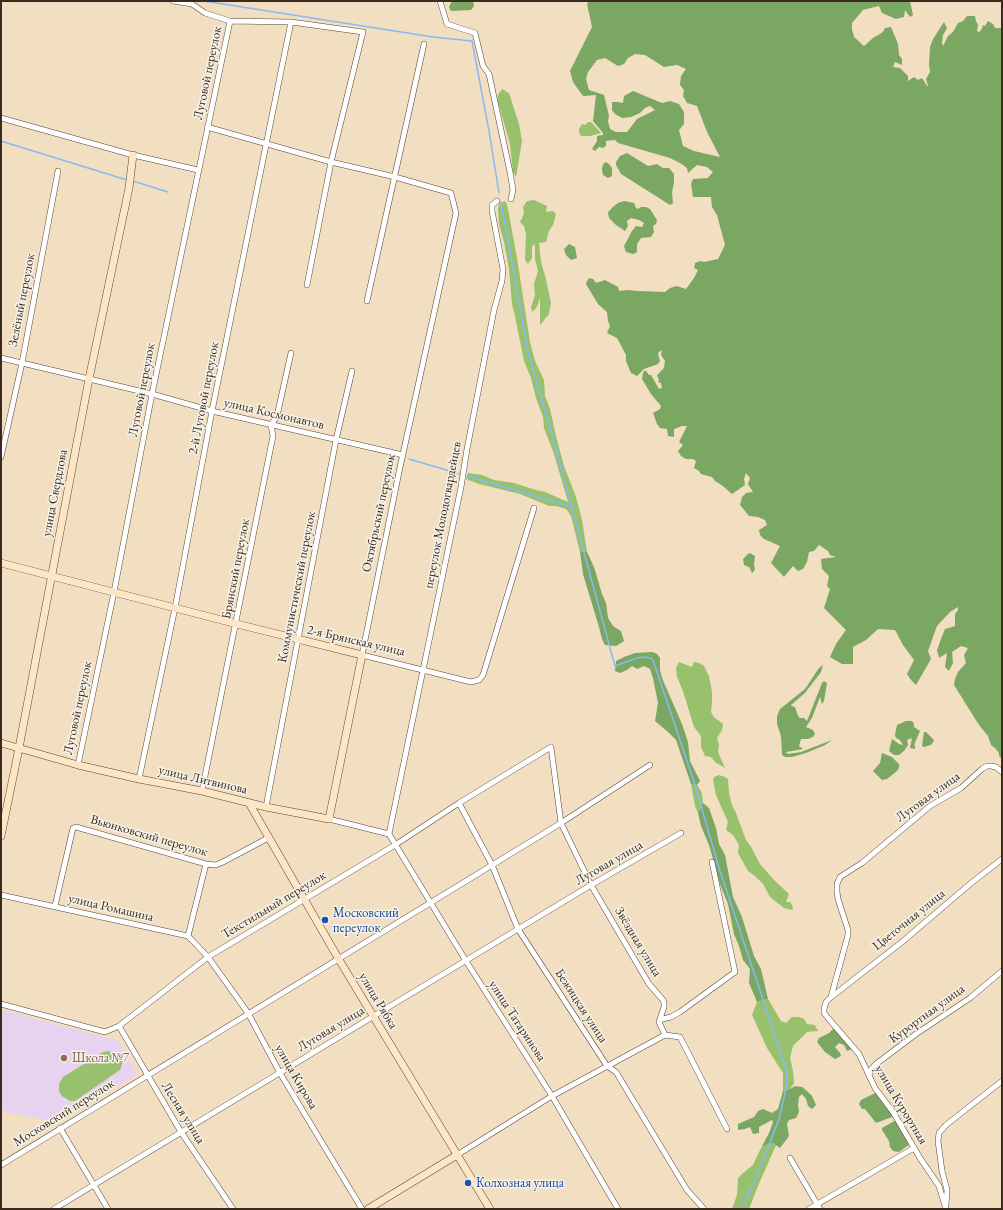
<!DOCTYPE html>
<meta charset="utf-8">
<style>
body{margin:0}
#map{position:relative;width:1003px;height:1210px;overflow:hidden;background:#f2dec1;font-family:"EB Garamond",serif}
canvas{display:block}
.frame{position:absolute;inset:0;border:2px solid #3b2a1e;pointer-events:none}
</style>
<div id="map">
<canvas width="1003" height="1210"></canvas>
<div class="frame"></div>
</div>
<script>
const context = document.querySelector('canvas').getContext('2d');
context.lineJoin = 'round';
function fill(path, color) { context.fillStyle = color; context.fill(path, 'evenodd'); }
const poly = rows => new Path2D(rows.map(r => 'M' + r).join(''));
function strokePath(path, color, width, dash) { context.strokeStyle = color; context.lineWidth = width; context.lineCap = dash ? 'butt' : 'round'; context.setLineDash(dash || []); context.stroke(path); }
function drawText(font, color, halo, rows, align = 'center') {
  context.font = font + ' "EB Garamond",serif'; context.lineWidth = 3; context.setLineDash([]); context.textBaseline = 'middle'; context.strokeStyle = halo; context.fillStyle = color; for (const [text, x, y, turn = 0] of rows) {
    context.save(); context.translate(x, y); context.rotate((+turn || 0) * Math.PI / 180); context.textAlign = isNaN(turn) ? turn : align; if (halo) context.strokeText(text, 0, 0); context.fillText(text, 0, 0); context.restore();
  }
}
fill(poly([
 [1,1010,119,1041,137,1075,57,1122,1,1111]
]), '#e7d2ef');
fill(poly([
 [502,89,509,93,519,124,522,141,516,177,513,172,510,144,498,102,498,95],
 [588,122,591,122,601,133,590,136,581,136,579,133,579,129,582,124,585,125],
 [534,200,547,206,546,212,553,211,556,214,553,225,549,231,546,242,539,243,540,254,542,266,545,275,551,303,549,314,540,325,540,298,537,307,532,312,531,307,535,295,534,284,538,271,535,259,535,244,532,246,532,258,528,264,525,260,526,235,524,226,520,222,524,214,523,207,527,201],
 [505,201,507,204,517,258,530,342,535,361,544,380,545,396,550,409,556,436,564,466,576,497,582,520,587,552,580,552,571,516,566,509,556,506,549,506,520,494,479,484,466,479,468,473,482,475,494,480,514,483,536,490,545,492,568,502,554,454,544,428,543,417,536,398,531,378,524,361,515,316,512,304,509,269,504,242,499,224,498,208,499,204],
 [679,662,692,667,694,662,699,663,704,666,709,676,712,692,712,702,711,712,714,717,723,724,722,730,717,738,719,745,718,752,725,768,715,762,711,757,705,756,701,747,701,736,694,727,683,691,677,677,676,668],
 [719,775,725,777,728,779,729,793,732,805,736,813,746,840,750,845,760,864,774,880,789,894,786,902,790,902,792,905,793,908,792,910,784,908,770,897,763,884,755,876,748,871,738,853,739,845,733,835,726,830,728,822,716,795,713,780,714,777],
 [691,784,697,785,702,793,703,803,698,813,695,806],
 [768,999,781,1021,786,1023,792,1017,799,1017,804,1019,807,1024,815,1025,818,1031,807,1032,793,1046,790,1058,793,1071,794,1083,790,1089,783,1091,783,1073,767,1048,752,1015,757,1002],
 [108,1051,115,1053,121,1057,123,1062,120,1070,75,1101,70,1101,62,1096,59,1091,59,1084,63,1077,103,1052],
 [773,1143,776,1145,758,1186,749,1209,732,1209,737,1195,738,1178,743,1173,753,1165,762,1146]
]), '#98c16e');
fill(poly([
 [452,1,473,1,474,6,471,10,451,11,449,7],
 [589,1,910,1,913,15,910,17,905,10,904,17,896,19,882,13,879,6,863,10,852,23,852,29,854,37,864,46,873,38,883,32,885,28,891,27,898,44,899,55,902,59,902,65,895,62,893,67,900,68,908,76,908,81,914,77,918,80,922,78,927,86,928,86,926,79,930,72,929,65,930,47,933,39,944,22,947,28,943,35,942,43,943,46,948,36,953,32,958,23,963,21,967,16,975,16,976,21,978,25,977,31,979,32,982,29,983,25,985,26,988,21,993,24,995,28,1002,28,1002,759,999,756,999,753,995,748,991,745,988,736,979,725,954,685,955,679,958,672,966,663,964,655,968,648,961,646,952,652,953,663,949,671,945,667,947,653,939,658,937,650,941,639,945,629,955,626,955,614,958,610,958,607,950,612,937,626,928,651,931,659,916,685,911,680,907,674,914,660,903,645,895,630,878,629,866,640,853,647,853,664,842,664,830,657,836,644,846,630,824,608,830,589,827,586,829,576,822,569,821,559,836,557,830,555,828,551,819,545,814,551,809,552,807,562,803,569,798,571,793,566,784,577,771,563,780,546,764,539,760,535,759,530,767,525,765,520,758,517,749,516,740,505,742,497,746,493,753,492,748,484,750,478,746,473,744,479,745,485,732,494,723,486,715,481,712,477,701,474,699,471,694,468,696,461,693,459,686,459,681,456,678,451,683,445,679,442,687,426,682,426,674,429,674,437,668,436,667,429,660,428,657,424,653,413,660,409,661,406,651,394,642,379,643,373,644,371,646,371,649,375,651,375,659,389,662,388,661,383,658,382,659,380,657,375,664,368,665,361,661,355,662,350,659,352,658,354,660,361,658,364,644,369,637,376,631,373,626,361,626,355,617,338,607,333,610,326,608,321,607,312,598,304,586,284,587,281,589,278,593,279,596,283,605,280,618,287,619,291,627,290,637,291,665,292,670,288,677,286,686,289,694,278,698,270,694,268,695,263,700,261,704,262,718,259,725,245,717,215,712,207,711,197,693,197,691,184,693,179,708,178,713,172,707,167,697,165,688,173,687,168,680,163,670,158,618,143,615,140,606,141,606,146,603,148,599,147,595,151,592,149,597,141,597,136,603,135,603,133,593,121,596,95,583,96,573,82,570,71,592,27,587,4],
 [635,54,645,55,664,67,677,65,686,69,681,76,680,85,684,90,683,96,687,103,697,106,707,132,720,157,694,151,683,146,679,130,684,124,684,112,679,104,670,101,662,103,633,91,624,96,623,103,618,102,612,102,612,110,615,114,622,118,631,117,640,113,645,108,650,106,655,110,637,119,627,132,616,132,610,129,608,121,609,116,604,95,589,90,586,79,588,72,597,60,605,58,618,66,624,64,628,58],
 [627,153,648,166,657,164,663,168,669,168,674,174,674,183,672,192,673,203,670,205,621,174,616,165,616,162,620,156],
 [606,162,609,164,612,168,612,176,608,178,603,175,602,169,603,164],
 [624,201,634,203,636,208,638,209,641,207,646,207,650,209,657,220,656,224,653,226,654,232,651,237,641,238,637,244,637,252,633,254,626,252,624,246,632,231,636,226,642,227,644,223,639,220,631,218,627,221,628,226,625,231,616,225,609,218,608,213,609,211,614,206,618,203],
 [569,244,575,247,577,258,571,260,566,255,564,249],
 [580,552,587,552,594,567,602,594,606,603,608,618,613,626,621,631,624,641,616,646,605,645,602,639,599,627,583,574],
 [750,553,755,556,754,564,755,570,752,573,749,567,744,565,743,559,748,554],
 [653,652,657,654,660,658,660,670,662,678,682,724,688,742,690,761,700,781,697,785,691,784,676,740,668,732,655,721,658,703,653,678,650,669,644,666,637,669,632,666,627,670,620,673,615,671,616,661,624,657,635,653],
 [823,665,821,672,805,693,791,705,792,706,795,707,798,716,800,718,804,718,807,721,822,683,824,681,827,683,824,701,822,704,820,697,812,718,806,727,813,730,815,734,813,737,808,739,801,739,799,746,803,749,786,752,788,754,801,752,832,740,825,745,806,753,792,757,785,757,782,755,781,736,777,724,777,716,780,709,805,689,819,668],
 [906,721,912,721,914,724,914,727,920,731,914,745,915,746,915,749,910,748,912,738,907,740,908,745,904,751,899,755,894,755,889,751,892,739,899,744,903,745,900,740,896,738,895,735,897,725],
 [924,732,926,732,934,740,933,742,931,745,924,747,922,746],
 [882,753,892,757,899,764,899,768,897,771,887,779,882,780,873,771,880,763],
 [703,803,709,808,716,828,719,844,725,855,733,897,742,917,754,956,761,969,768,999,757,1002,749,983,750,969,743,960,739,946,734,934,728,904,720,884,709,845,701,826,698,813],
 [834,1028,853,1049,847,1051,844,1045,839,1043,835,1047,840,1053,841,1056,835,1059,825,1052,817,1042,819,1038,829,1033],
 [795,1086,802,1087,807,1091,812,1096,816,1105,812,1109,808,1106,806,1099,802,1094,799,1097,798,1105,799,1112,796,1118,789,1120,787,1124,789,1136,780,1148,773,1143,762,1146,769,1133,773,1122,772,1120,759,1127,759,1133,753,1134,750,1127,745,1129,738,1130,738,1124,754,1117,758,1111,763,1109,772,1113,778,1109,783,1091,790,1089],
 [875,1093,882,1094,894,1110,892,1117,876,1123,865,1109,862,1109,859,1104,861,1100],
 [896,1120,910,1144,899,1152,893,1151,890,1147,889,1141,882,1130,882,1128]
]), '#7aa761');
strokePath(poly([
 [204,1,433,37,472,41,489,131,499,193],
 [1,141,127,180],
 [133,181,168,192],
 [501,202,528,352,551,431,615,666,637,658,646,657,652,659,654,663,694,782,720,871,787,1071,787,1085,779,1119,764,1158,742,1209],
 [409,459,460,474],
 [467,476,572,507]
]), '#88b9f4', 1.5);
const street = poly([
 [173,1,192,4,205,13,230,21,291,22,363,32,331,162,307,285],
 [440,1,447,24,475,33,483,66,489,74,510,172,513,190,511,199],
 [1,118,133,155,198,170],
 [207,127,331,162,395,177,451,193,456,213,399,472,362,655,471,682,479,680,483,675,534,508],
 [367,301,424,44],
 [1,358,152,394,212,411,403,455],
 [1,457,22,363,58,171],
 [78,765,114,592,152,394,230,21],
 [139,779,175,608,212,411,291,22],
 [202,791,273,436,271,425,277,416,291,353],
 [459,803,492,865,518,929,607,1066,616,1072,687,1190,704,1209],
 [266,807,336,440,352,371],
 [329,819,389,834,466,961,552,1096,618,1209],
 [389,834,461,487,467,449,494,310,502,281,503,269,492,211,492,205,497,201],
 [1,895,188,936,208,957,248,1013,280,1073,362,1209],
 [55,906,73,828,76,827,206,864,216,865,223,862,268,838],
 [188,936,206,864],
 [831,997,848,935,848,930,838,899,837,892,837,884,840,877,862,863,930,806,961,788,982,769,987,766,991,766,996,767,1002,772],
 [1,1004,105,1032,119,1026,208,957,395,845,459,803,551,747,561,823,591,885,649,984,663,1000,664,1003,664,1007,659,1022,665,1035,680,1037,727,1129],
 [659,1022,662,1019,671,1017,680,1012,735,972,712,862],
 [119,1026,181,1132,233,1209],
 [869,1076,870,1071,876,1064,916,1034,970,998,1002,971],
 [60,1128,108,1209],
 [457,1155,552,1096,665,1035],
 [790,1158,820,1209],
 [1,1165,561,823,650,765],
 [946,1205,947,1190,942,1171,938,1141,939,1133,946,1125,1002,1081],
 [54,1209,591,885,681,833],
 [809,1209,914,1148],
 [946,1209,939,1186,920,1158,893,1112,875,1088,859,1054,828,1018,824,1013,824,1009,826,1002,830,998,902,942,970,884,1002,859]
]);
const secondary = poly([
 [1,563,237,624,362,655,329,819,266,807,202,791,139,779,78,765,1,743],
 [249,803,338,958,490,1209],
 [1,836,19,748,89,379,129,188,133,155],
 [368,1209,457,1155]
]);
strokePath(street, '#564536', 6);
strokePath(secondary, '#564536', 8);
strokePath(street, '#fff', 5);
strokePath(secondary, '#fde5c5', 7);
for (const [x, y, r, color] of [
 [325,920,4,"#1a4fb4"],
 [64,1058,4,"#8d6e63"],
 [468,1183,4,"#1a4fb4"]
]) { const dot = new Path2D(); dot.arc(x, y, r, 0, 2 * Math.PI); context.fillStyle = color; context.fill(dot); strokePath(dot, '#f7f3e8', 1.5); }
drawText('13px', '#3b2a1e', '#f7f3e8', [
 ["Луговой переулок",208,73,-78],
 ["Зелёный переулок",22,300,-79],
 ["Луговой переулок",142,390,-79],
 ["2-й Луговой переулок",204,398,-79],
 ["улица Космонавтов",274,414,13],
 ["улица Свердлова",55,493,-79],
 ["Октябрьский переулок",379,513,-78],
 ["переулок Молодогвардейцев",443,515,-79],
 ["Брянский переулок",236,569,-79],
 ["Коммунистический переулок",297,587,-79],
 ["2-я Брянская улица",356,641,13],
 ["Луговой переулок",78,708,-78],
 ["улица Литвинова",203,780,13],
 ["Луговая улица",928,797,-36],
 ["Вьюнковский переулок",149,836,16],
 ["Луговая улица",609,863,-30],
 ["Текстильный переулок",274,905,-31],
 ["улица Ромашина",111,908,13],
 ["Цветочная улица",909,920,-39],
 ["Звёздная улица",638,942,59],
 ["улица Рябка",378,1001,59],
 ["Бежицкая улица",581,1006,57],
 ["Курортная улица",927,1014,-36],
 ["улица Татаринова",517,1021,57],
 ["Луговая улица",331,1029,-31],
 ["улица Кирова",296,1077,60],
 ["улица Курортная",901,1105,59],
 ["Московский переулок",64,1113,-32],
 ["Лесная улица",183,1113,58]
]);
drawText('13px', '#164399', '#f7f3e8', [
 ["Московский",333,913],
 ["переулок",333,928],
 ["Колхозная улица",476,1183]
], 'left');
drawText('13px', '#785e54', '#f7f3e8', [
 ["Школа №7",72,1058]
], 'left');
</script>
